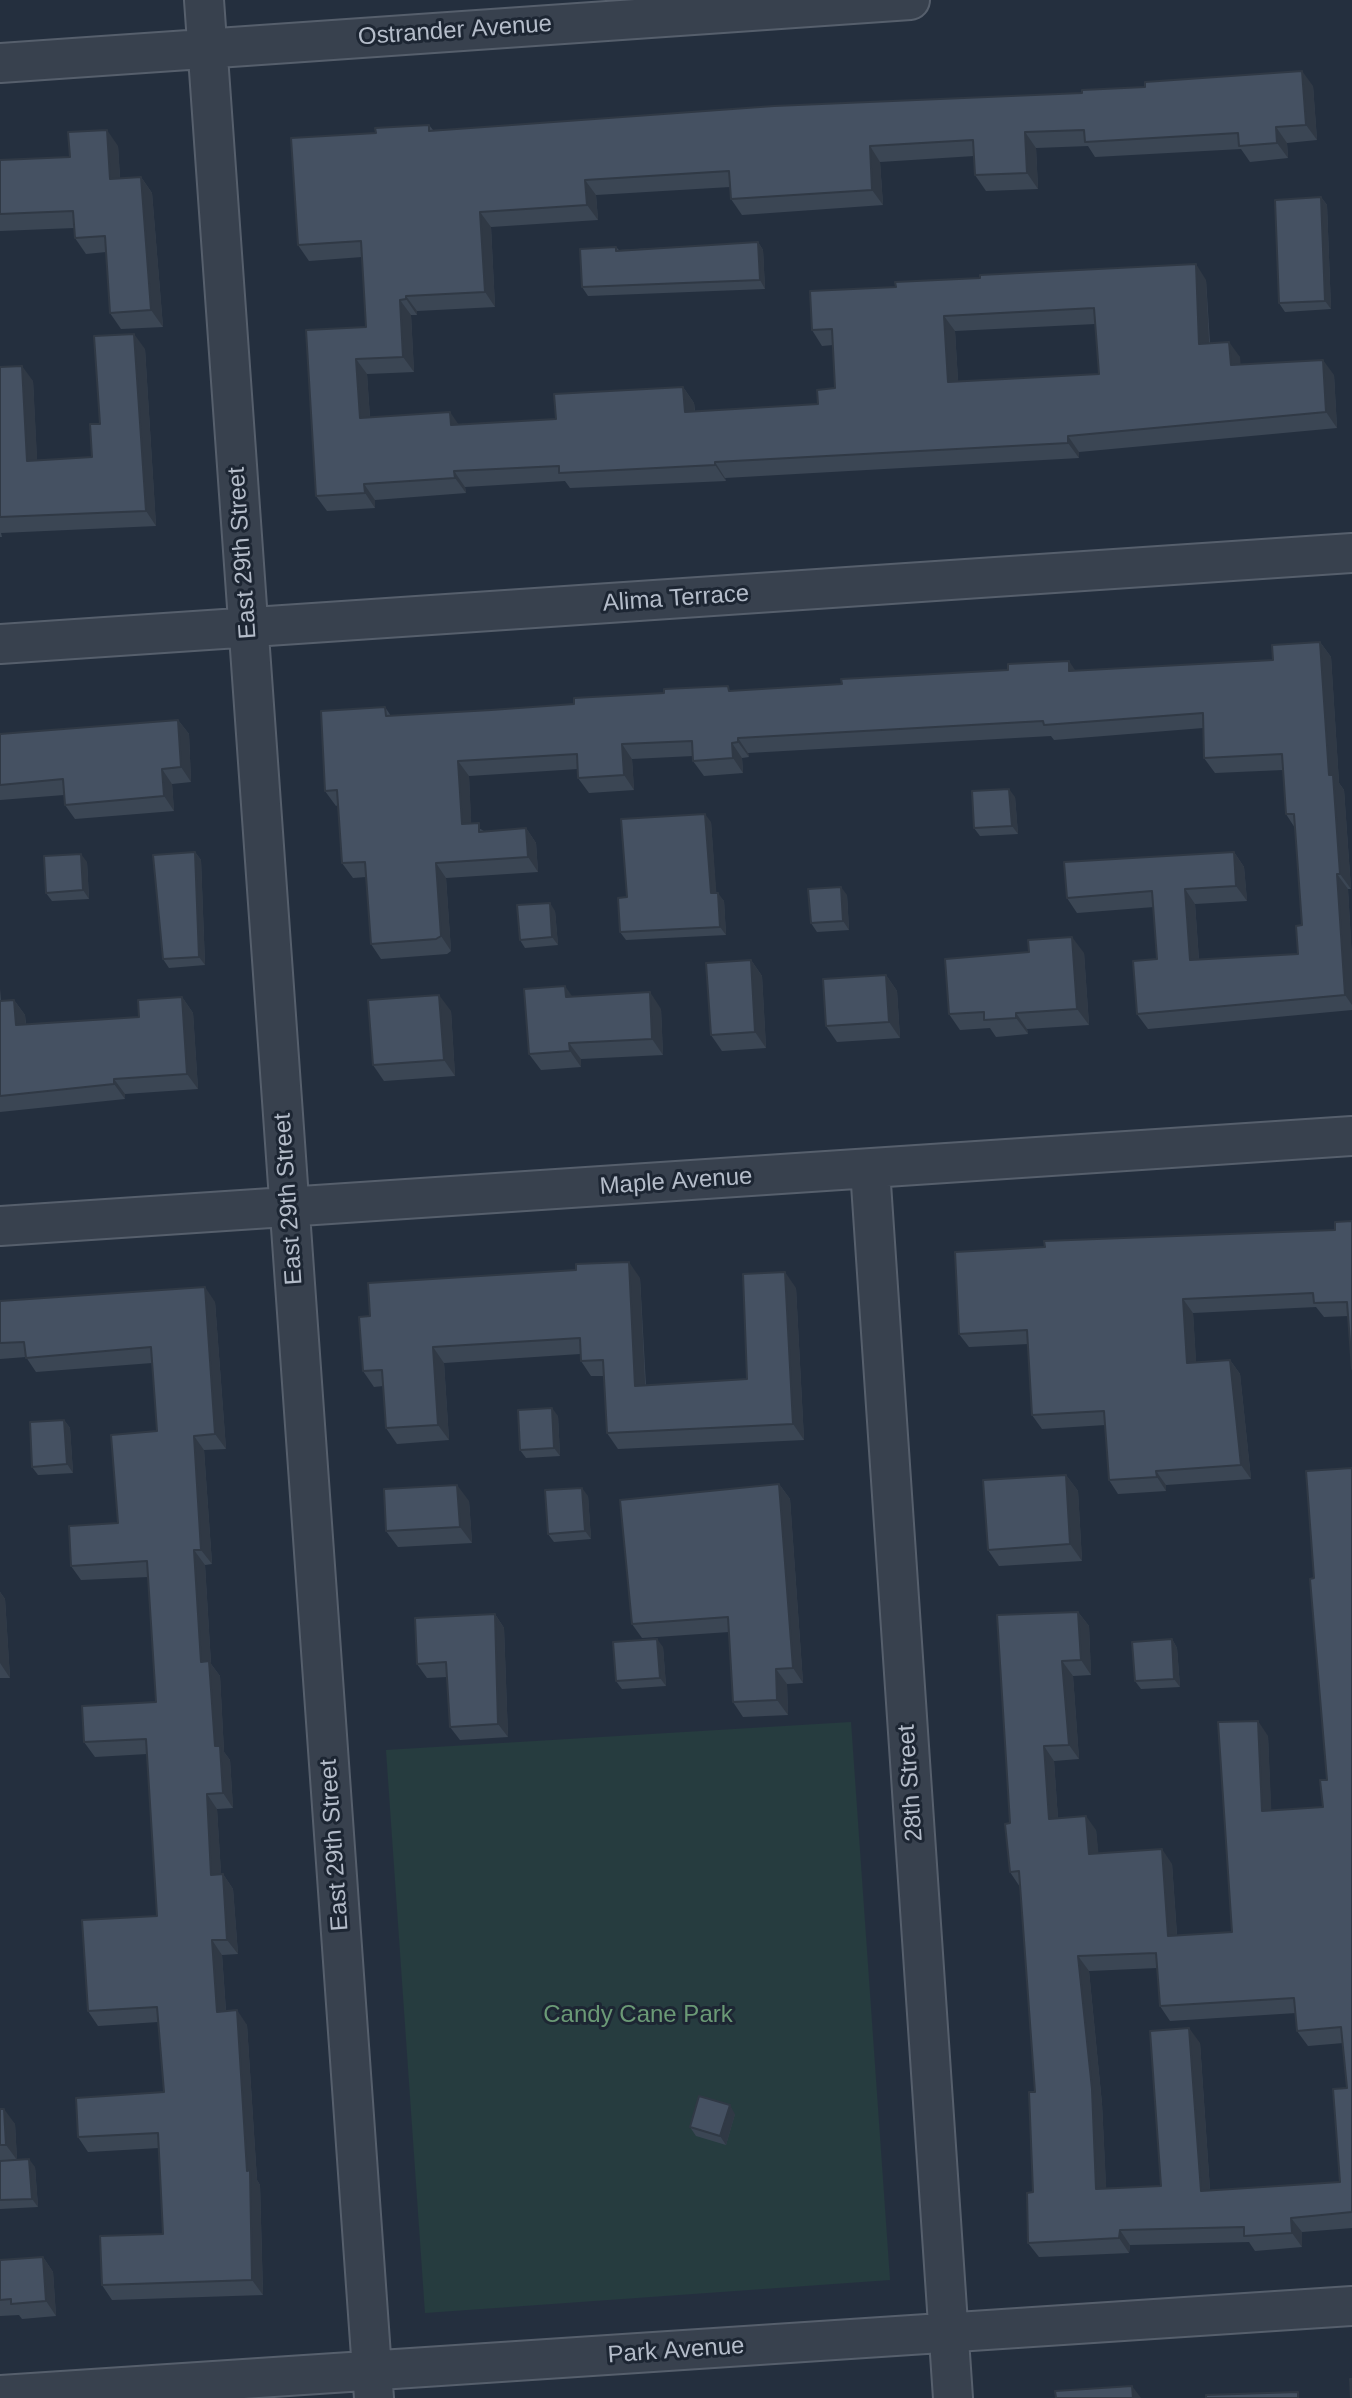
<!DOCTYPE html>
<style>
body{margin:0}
canvas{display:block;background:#242f3e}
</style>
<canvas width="1352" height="2398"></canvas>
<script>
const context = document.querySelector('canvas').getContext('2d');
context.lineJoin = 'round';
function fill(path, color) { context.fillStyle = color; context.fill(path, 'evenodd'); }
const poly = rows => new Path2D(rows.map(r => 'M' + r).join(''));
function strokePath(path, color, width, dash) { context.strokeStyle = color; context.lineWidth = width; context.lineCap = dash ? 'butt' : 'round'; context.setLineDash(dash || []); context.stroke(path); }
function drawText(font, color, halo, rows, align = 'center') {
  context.font = font + ' Arial,sans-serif'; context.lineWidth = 6; context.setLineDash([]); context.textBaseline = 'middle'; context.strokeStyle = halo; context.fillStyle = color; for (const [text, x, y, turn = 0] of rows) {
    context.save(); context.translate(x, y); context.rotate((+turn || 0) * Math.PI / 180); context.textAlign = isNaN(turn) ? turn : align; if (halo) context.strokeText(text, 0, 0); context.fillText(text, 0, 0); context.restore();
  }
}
fill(poly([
 [851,1722,890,2280,425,2313,386,1750]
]), '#263c3f');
const minor = poly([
 [204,0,374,2398],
 [0,63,910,0],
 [0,644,1352,553],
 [870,1169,953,2398],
 [0,1226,1352,1136],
 [0,2395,1352,2306]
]);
strokePath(minor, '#565f6c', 42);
strokePath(minor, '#38414e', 38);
fill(poly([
 [1313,86,1317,140,1287,143,1288,158,1250,162,1241,149,1095,157,1088,146,1036,148,1038,189,986,191,975,175,974,156,880,162,883,205,742,215,731,199,730,187,596,195,598,220,491,227,495,307,417,311,417,315,411,315,414,372,367,374,370,418,459,424,556,419,683,387,694,403,695,411,818,404,835,388,833,345,822,346,812,330,1206,280,1210,343,1240,357,1240,365,1334,375,1337,428,1079,452,1079,458,725,478,726,481,570,488,565,481,465,487,466,493,375,500,375,508,327,511,316,496,366,327,362,257,309,261,298,245,376,133,429,125,433,130],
 [1095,324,1099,374,958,381,955,331],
 [118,146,120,178,141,177,152,193,163,327,121,329,110,313,106,252,86,254,75,238,74,228,0,231,0,160,70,157],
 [1321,197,1327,205,1331,309,1285,312,1279,303],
 [758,242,763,250,765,289,588,296,582,287,616,247,619,250],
 [145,349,156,526,1,533,2,537,0,537,0,367,33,381,37,461,92,457,100,424],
 [1320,642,1331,657,1339,783,1344,790,1351,889,1348,889,1352,960,1352,1010,1148,1029,1137,1014,1157,959,1154,907,1077,913,1067,898,1234,852,1244,867,1247,901,1195,904,1199,960,1298,954,1302,925,1295,828,1286,814,1283,770,1215,773,1204,758,1203,728,1054,740,1051,736,748,753,749,757,742,758,743,773,704,776,693,761,693,756,632,759,634,790,589,793,578,778,578,769,469,776,471,824,484,831,526,828,536,843,538,872,446,878,451,951,447,954,381,959,371,944,366,877,353,878,342,863,338,805,336,806,325,791,385,707,391,716,574,704,732,691,1273,660],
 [178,720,189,734,191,782,172,784,174,811,75,819,65,805,64,795,0,800,0,734],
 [1015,797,1018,834,980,836,974,828],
 [711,822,716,893,724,901,726,935,626,940,620,932,627,897],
 [195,852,201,860,205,965,169,968,163,959],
 [87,862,89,899,52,901,46,893],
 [847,895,849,930,817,932,811,923],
 [555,911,558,945,525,948,520,940],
 [1084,953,1089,1025,1027,1029,1028,1034,996,1037,990,1028,960,1030,949,1014],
 [751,960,762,976,766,1048,722,1051,711,1035],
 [886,975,897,991,900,1038,837,1042,826,1026],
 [0,989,1,1001,14,1000,25,1015,26,1024,139,1017,182,997,193,1013,198,1089,125,1094,125,1099,0,1112],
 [573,997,661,1009,663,1055,581,1059,581,1067,541,1070,529,1054],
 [451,1011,455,1076,384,1081,373,1065],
 [1352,1221,1348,1316,1324,1317,1316,1307,1193,1313,1196,1363,1230,1360,1240,1374,1251,1479,1166,1485,1166,1491,1118,1494,1109,1480,1105,1425,1042,1429,1032,1415,1028,1344,969,1347,959,1334,1335,1230],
 [640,1278,646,1386,747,1379,796,1288,804,1440,618,1449,607,1433,604,1376,591,1376,581,1361,580,1354,444,1363,449,1440,397,1444,386,1428,383,1386,374,1387,363,1371,370,1316],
 [0,1301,215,1302,226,1449,204,1450,212,1564,205,1565,211,1664,220,1676,224,1752,230,1760,233,1808,217,1809,221,1874,223,1874,233,1889,238,1954,222,1955,226,2011,247,2025,257,2180,260,2185,263,2295,112,2300,102,2285,163,2234,159,2148,88,2152,78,2137,164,2092,158,2022,98,2026,88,2011,157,1916,147,1754,95,1757,84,1742,156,1702,148,1577,81,1580,71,1566,118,1523,157,1431,152,1363,36,1372,26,1357,0,1359],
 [558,1416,560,1456,526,1458,520,1450],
 [64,1420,70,1428,73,1473,38,1475,32,1467],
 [1352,1468,1352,2228,1302,2232,1302,2247,1255,2251,1249,2242,1130,2245,1129,2253,1039,2257,1028,2243,1033,2192,1035,2092,1020,1887,1010,1872,1010,1823,1078,1612,1089,1626,1091,1675,1073,1676,1079,1759,1054,1761,1058,1819,1096,1830,1098,1853,1172,1864,1177,1935,1232,1932,1268,1736,1271,1811,1323,1807,1327,1780,1314,1578],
 [1157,1968,1160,2006,1170,2021,1296,2013,1297,2031,1308,2046,1343,2043,1347,2088,1340,2182,1210,2190,1200,2043,1161,2186,1106,2188,1102,2104,1089,1971],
 [1066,1475,1078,1491,1082,1561,999,1566,988,1550],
 [779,1484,790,1499,803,1683,787,1684,788,1715,743,1717,733,1702,729,1632,642,1638,632,1624],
 [588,1496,591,1539,554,1542,548,1534],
 [469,1501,472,1543,398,1547,386,1531],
 [0,1592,5,1599,10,1678,0,1678],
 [495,1614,504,1628,508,1737,460,1740,450,1727,447,1677,427,1678,417,1664],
 [1172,1639,1177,1648,1180,1687,1141,1689,1135,1681],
 [663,1647,666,1686,622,1689,616,1681],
 [0,2109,15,2124,17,2160,35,2167,38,2207,0,2209],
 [735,2114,726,2145,696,2136,690,2127],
 [43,2257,53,2272,56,2316,22,2319,19,2315,0,2316,0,2260]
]), '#3b4654');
fill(poly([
 [1302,71,1313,86,1317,140,1306,125],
 [1276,127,1287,143,1288,158,1277,143],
 [107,130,118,146,121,195,110,179],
 [1025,132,1036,148,1038,189,1027,173],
 [870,146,880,162,883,205,872,190],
 [141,177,152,193,163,327,151,310],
 [585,180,596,195,598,220,587,205],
 [1321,197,1327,205,1331,309,1325,301],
 [480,212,491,227,495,307,485,292],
 [758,242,763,250,765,289,760,280],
 [1196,264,1206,280,1210,359,1199,344],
 [406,296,417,311,417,315,406,299],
 [400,300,411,315,414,372,403,357],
 [944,316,955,331,959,397,948,382],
 [134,334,145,349,156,526,146,511],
 [1229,342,1240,357,1242,381,1231,365],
 [356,359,367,374,371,434,360,418],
 [1323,360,1334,375,1337,428,1326,412],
 [22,366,33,381,38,477,27,461],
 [683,387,694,403,696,427,685,412],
 [450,412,461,428,451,425],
 [1068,436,1079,452,1079,458,1068,443],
 [715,462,725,478,726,481,715,465],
 [454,471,465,487,466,493,455,478],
 [364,484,375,500,375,508,365,493],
 [1320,642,1331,657,1339,783,1344,790,1351,889,1340,874,1329,775],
 [1069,661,1079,676,1069,671],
 [178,720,189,734,191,782,181,767],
 [738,738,748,753,749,757,738,742],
 [732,743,742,758,743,773,733,758],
 [622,744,632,759,634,790,624,775],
 [458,761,469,776,472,839,462,824],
 [162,769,172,784,174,811,164,796],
 [1009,789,1015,797,1018,834,1012,826],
 [705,814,711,822,717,901,711,893],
 [526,828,536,843,538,872,528,857],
 [195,852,201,860,205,965,199,957],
 [1234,852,1244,867,1247,901,1236,886],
 [81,854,87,862,89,899,83,890],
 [436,863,446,878,451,951,441,936],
 [1337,874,1348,889,1352,960,1352,1005,1345,995],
 [841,887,847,895,849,930,843,921],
 [1185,889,1195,904,1200,975,1190,960],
 [718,893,724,901,726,935,720,927],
 [550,903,555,911,558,945,552,937],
 [1072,937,1084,953,1089,1025,1077,1009],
 [751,960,762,976,766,1048,755,1032],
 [886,975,897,991,900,1038,889,1022],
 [565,986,576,1002,566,997],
 [650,992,661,1009,663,1055,652,1039],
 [439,995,451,1011,455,1076,444,1060],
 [182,997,193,1013,198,1089,187,1074],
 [14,1000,25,1015,27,1041,16,1025],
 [1016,1013,1027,1029,1028,1034,1016,1018],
 [569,1043,581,1059,581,1067,570,1051],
 [114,1079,125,1094,125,1099,114,1084],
 [629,1262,640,1278,646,1402,635,1386],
 [785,1272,796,1288,804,1440,793,1424],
 [205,1287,215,1302,226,1449,215,1434],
 [1183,1299,1193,1313,1197,1377,1187,1363],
 [433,1347,444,1363,449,1440,438,1425],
 [1230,1360,1240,1374,1251,1479,1241,1465],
 [552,1408,558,1416,560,1456,554,1448],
 [64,1420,70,1428,73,1473,67,1464],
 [194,1436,204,1450,212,1564,201,1550],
 [1156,1471,1166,1485,1166,1491,1157,1477],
 [1066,1475,1078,1491,1082,1561,1070,1544],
 [779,1484,790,1499,803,1683,793,1668],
 [457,1485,469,1501,472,1543,460,1527],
 [582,1488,588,1496,591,1539,585,1531],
 [194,1550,205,1565,211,1664,220,1676,224,1752,230,1760,233,1808,223,1793,201,1662],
 [0,1592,5,1599,10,1678,0,1663],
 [1078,1612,1089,1626,1091,1675,1081,1660],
 [495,1614,504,1628,508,1737,498,1724],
 [657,1639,663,1647,666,1686,660,1678],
 [1172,1639,1177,1648,1180,1687,1174,1679],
 [1062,1661,1073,1676,1079,1759,1069,1745],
 [776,1669,787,1684,788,1715,777,1700],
 [1258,1721,1268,1736,1272,1826,1262,1811],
 [1044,1746,1054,1761,1059,1834,1049,1819],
 [207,1794,217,1809,222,1889,211,1875],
 [1086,1816,1096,1830,1100,1868,1089,1854],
 [1162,1849,1172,1864,1178,1951,1168,1936],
 [223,1874,233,1889,238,1954,227,1940],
 [212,1940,222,1955,227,2026,217,2012],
 [1078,1956,1089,1971,1102,2104,1107,2204,1096,2189],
 [237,2010,247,2025,257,2180,260,2185,263,2295,252,2280],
 [1189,2028,1200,2043,1211,2205,1201,2191],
 [730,2105,735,2114,726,2145,720,2136],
 [4,2109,15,2124,17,2160,6,2145],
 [29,2159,35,2167,38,2207,32,2199],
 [1291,2218,1302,2232,1302,2247,1292,2233],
 [1120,2230,1130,2245,1129,2253,1119,2238],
 [43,2257,53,2272,56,2316,46,2301],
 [1132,2386,1141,2398,1133,2398]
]), '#303945');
const building = poly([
 [1302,71,1306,125,1276,127,1277,143,1239,146,1238,133,1085,142,1084,130,1025,132,1027,173,975,175,973,140,870,146,872,190,731,199,729,171,585,180,587,205,480,212,485,292,406,296,406,299,400,300,403,357,356,359,360,418,450,412,451,425,556,419,554,394,683,387,685,412,818,404,817,390,835,388,832,329,812,330,810,291,896,287,895,282,980,278,980,275,1196,264,1199,344,1229,342,1231,365,1323,360,1326,412,1068,436,1068,443,715,462,715,465,559,473,559,466,454,471,455,478,364,484,365,493,316,496,306,330,366,327,361,241,298,245,291,138,376,133,375,128,429,125,429,131,774,106,1082,93,1082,90,1145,87,1145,82,1302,71],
 [1094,308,1099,374,948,382,944,316,1094,308],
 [107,130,110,179,141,177,151,310,110,313,105,236,75,238,73,211,0,214,0,160,70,157,68,132,107,130],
 [1321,197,1325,301,1279,303,1275,200,1321,197],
 [758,242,760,280,582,287,580,249,616,247,616,251,758,242],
 [134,334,146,511,0,517,0,367,22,366,27,461,92,457,90,424,100,424,94,336,134,334],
 [1320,642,1329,775,1333,775,1340,874,1337,874,1345,995,1137,1014,1133,961,1157,959,1152,891,1067,898,1064,862,1234,852,1236,886,1185,889,1190,960,1298,954,1296,926,1302,925,1294,814,1286,814,1282,754,1204,758,1203,713,1044,725,1043,721,738,738,738,742,732,743,733,758,693,761,692,741,622,744,624,775,578,778,577,754,458,761,462,824,479,823,479,832,526,828,528,857,436,863,441,936,436,939,371,944,365,862,342,863,337,790,325,791,321,711,385,707,386,716,491,710,574,704,574,698,664,693,664,689,728,686,729,691,842,684,841,679,1008,670,1008,664,1069,661,1069,671,1273,660,1272,645,1320,642],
 [178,720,181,767,162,769,164,796,65,805,63,779,0,785,0,734,178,720],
 [1009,789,1012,826,974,828,972,791,1009,789],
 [705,814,711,893,718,893,720,927,620,932,618,898,627,897,621,819,705,814],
 [195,852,199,957,163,959,153,855,195,852],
 [81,854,83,890,46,893,44,856,81,854],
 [841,887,843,921,811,923,808,889,841,887],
 [550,903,552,937,520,940,517,905,550,903],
 [1072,937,1077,1009,1016,1013,1016,1018,984,1020,984,1012,949,1014,945,959,1029,952,1028,940,1072,937],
 [751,960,755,1032,711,1035,706,963,751,960],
 [886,975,889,1022,826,1026,823,979,886,975],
 [565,986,566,997,650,992,652,1039,569,1043,570,1051,529,1054,524,989,565,986],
 [439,995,444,1060,373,1065,368,1000,439,995],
 [182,997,187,1074,114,1079,114,1084,0,1096,0,1001,14,1000,16,1025,139,1017,138,1000,182,997],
 [1352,1221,1352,1369,1347,1302,1314,1303,1313,1293,1183,1299,1187,1363,1230,1360,1241,1465,1156,1471,1157,1477,1109,1480,1104,1411,1032,1415,1027,1330,959,1334,955,1252,1045,1247,1044,1241,1335,1230,1335,1222,1352,1221],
 [629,1262,635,1386,747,1379,743,1274,785,1272,793,1424,607,1433,603,1360,581,1361,580,1338,433,1347,438,1425,386,1428,382,1370,363,1371,359,1317,370,1316,368,1283,576,1270,576,1264,629,1262],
 [205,1287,215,1434,194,1436,201,1550,194,1550,201,1662,209,1661,215,1746,220,1746,223,1793,207,1794,211,1875,223,1874,227,1940,212,1940,217,2012,237,2010,247,2171,250,2170,252,2280,102,2285,100,2236,163,2234,158,2133,78,2137,76,2098,164,2092,157,2007,88,2011,82,1920,157,1916,146,1739,84,1742,82,1706,156,1702,147,1561,71,1566,69,1526,118,1523,111,1435,157,1431,151,1347,26,1358,24,1342,0,1343,0,1301,205,1287],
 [552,1408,554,1448,520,1450,518,1410,552,1408],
 [64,1420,67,1464,32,1467,30,1422,64,1420],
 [1352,1468,1352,2212,1291,2218,1292,2233,1244,2236,1244,2227,1120,2230,1119,2238,1028,2243,1027,2193,1033,2192,1029,2092,1035,2092,1019,1871,1010,1872,1005,1824,1010,1823,997,1615,1078,1612,1081,1660,1062,1661,1069,1745,1044,1746,1049,1819,1086,1816,1089,1854,1162,1849,1168,1936,1232,1932,1218,1722,1258,1721,1262,1811,1323,1807,1320,1780,1327,1780,1310,1579,1314,1578,1306,1471,1352,1468],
 [1156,1953,1160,2006,1294,1998,1297,2031,1341,2027,1347,2088,1333,2089,1340,2182,1201,2191,1189,2028,1150,2031,1161,2186,1096,2189,1092,2089,1078,1956,1156,1953],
 [1066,1475,1070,1544,988,1550,983,1480,1066,1475],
 [779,1484,793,1668,776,1669,777,1700,733,1702,728,1617,632,1624,620,1500,779,1484],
 [457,1485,460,1527,386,1531,384,1489,457,1485],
 [582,1488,585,1531,548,1534,545,1490,582,1488],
 [495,1614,498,1724,450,1727,446,1662,417,1664,415,1618,495,1614],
 [657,1639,660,1678,616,1681,613,1642,657,1639],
 [1172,1639,1174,1679,1135,1681,1132,1642,1172,1639],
 [699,2096,730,2105,720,2136,690,2127,699,2096],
 [0,2109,4,2109,6,2145,0,2145,0,2109],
 [29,2159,32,2199,0,2200,0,2161,29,2159],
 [43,2257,46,2301,11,2304,11,2299,0,2300,0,2260,43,2257],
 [1350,2379,1352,2379,1352,2398,1351,2398,1350,2379],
 [1132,2386,1133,2398,1056,2398,1055,2391,1132,2386],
 [1298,2392,1298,2398,1206,2398,1206,2395,1298,2392]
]);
fill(building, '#455162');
strokePath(building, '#303945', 2);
drawText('24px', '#b4bcc9', '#1d2633', [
 ["Ostrander Avenue",455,31,-4],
 ["East 29th Street",243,553,-94],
 ["Alima Terrace",676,599,-4],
 ["Maple Avenue",676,1182,-4],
 ["East 29th Street",289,1199,-94],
 ["28th Street",911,1783,-94],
 ["East 29th Street",335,1845,-94],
 ["Park Avenue",676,2351,-4]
]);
drawText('24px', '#6b9a76', '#1d2633', [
 ["Candy Cane Park",638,2015]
]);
</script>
